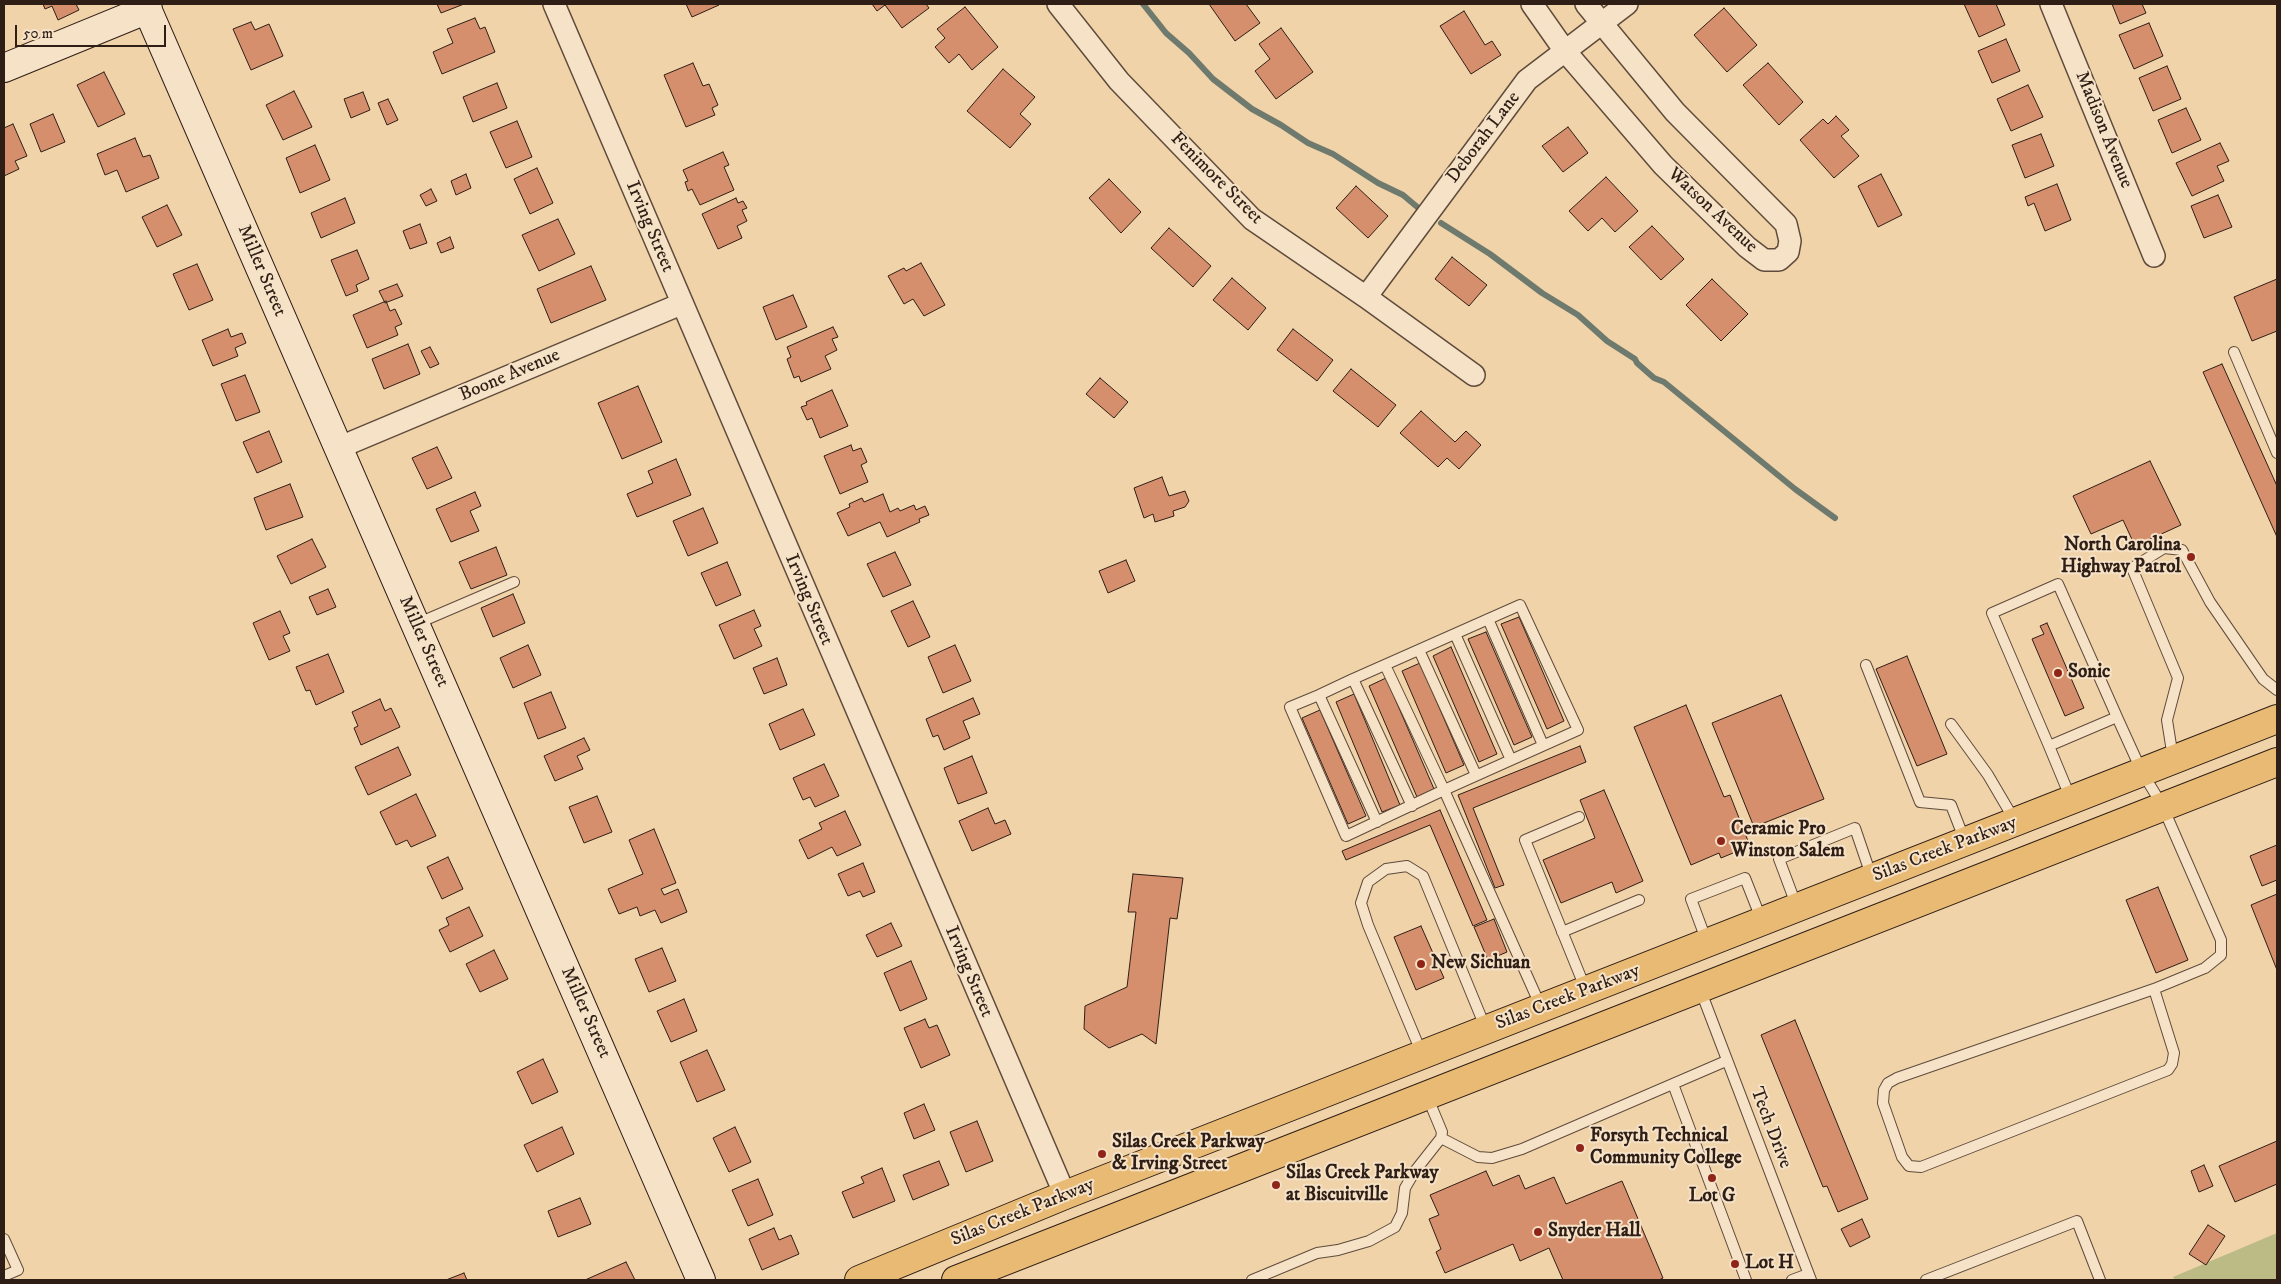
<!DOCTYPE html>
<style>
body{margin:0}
#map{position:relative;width:2281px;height:1284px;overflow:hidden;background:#f0d3a9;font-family:"IM FELL DW Pica",serif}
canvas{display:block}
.frame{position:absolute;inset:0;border:5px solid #2f1e16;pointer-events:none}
.scale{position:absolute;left:15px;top:25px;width:151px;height:22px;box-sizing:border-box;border:2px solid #2f1e16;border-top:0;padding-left:6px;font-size:15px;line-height:18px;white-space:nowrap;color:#2f1e16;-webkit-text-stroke:4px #f5e2c7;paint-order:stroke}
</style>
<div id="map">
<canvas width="2281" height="1284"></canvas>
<div class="frame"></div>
<div class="scale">50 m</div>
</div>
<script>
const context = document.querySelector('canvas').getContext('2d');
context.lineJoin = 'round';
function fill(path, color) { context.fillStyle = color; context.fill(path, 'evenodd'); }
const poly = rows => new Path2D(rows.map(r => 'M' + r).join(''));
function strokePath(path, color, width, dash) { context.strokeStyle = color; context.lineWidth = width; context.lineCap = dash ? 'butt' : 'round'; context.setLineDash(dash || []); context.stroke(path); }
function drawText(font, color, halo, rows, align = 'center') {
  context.font = font + ' "IM FELL DW Pica",serif'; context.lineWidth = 4; context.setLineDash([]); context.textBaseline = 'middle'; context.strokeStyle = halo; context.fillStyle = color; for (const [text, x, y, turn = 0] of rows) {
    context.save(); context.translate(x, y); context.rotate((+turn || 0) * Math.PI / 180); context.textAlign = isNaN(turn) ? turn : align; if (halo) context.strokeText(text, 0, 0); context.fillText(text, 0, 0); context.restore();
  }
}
fill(poly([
 [2277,1233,2277,1280,2175,1280,2173,1277]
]), '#bdbb85');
strokePath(poly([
 [1143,4,1166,33,1189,53,1213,79,1252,109,1281,125,1308,143,1333,154,1378,183,1403,195,1422,211],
 [1441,223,1490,254,1542,293,1578,315,1607,341,1635,359,1637,363,1654,378,1664,382,1795,489,1835,518]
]), '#6f7a6e', 6);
const building = poly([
 [43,4,76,4,79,10,58,20,52,6,45,9,43,4],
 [437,4,464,4,441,13,437,4],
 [686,4,718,4,719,5,692,17,686,4],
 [872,4,926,4,929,8,902,28,885,5,877,11,872,4],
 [1209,4,1246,4,1260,23,1235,41,1209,4],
 [1964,4,1996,4,2005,25,1979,37,1964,4],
 [2112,4,2142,4,2146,13,2120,24,2112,4],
 [965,7,998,47,972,70,959,54,949,63,935,47,945,38,937,29,965,7],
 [1724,8,1757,45,1727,72,1694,35,1724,8],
 [1464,11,1485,45,1492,41,1501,55,1471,74,1440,26,1464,11],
 [475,18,480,29,485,27,495,52,442,74,433,52,453,43,447,29,475,18],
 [251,22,255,30,269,24,283,56,251,70,233,29,251,22],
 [2149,23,2163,56,2134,69,2119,35,2149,23],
 [1281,28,1313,72,1276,99,1255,71,1270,59,1259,44,1281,28],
 [2006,39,2020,71,1992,83,1978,51,2006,39],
 [693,63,703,86,709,84,718,105,712,108,715,115,686,127,664,75,693,63],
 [1768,63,1803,102,1779,125,1743,85,1768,63],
 [2167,66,2181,99,2153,111,2139,78,2167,66],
 [1003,69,1035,97,1020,114,1031,124,1010,148,967,111,1003,69],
 [104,72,125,114,98,127,77,85,104,72],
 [497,83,507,108,473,122,463,97,497,83],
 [2028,85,2043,117,2011,131,1997,99,2028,85],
 [294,91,312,127,283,140,266,105,294,91],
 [363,92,370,110,351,118,344,99,363,92],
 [388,99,398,120,387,125,378,103,388,99],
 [2186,108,2201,140,2172,153,2158,120,2186,108],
 [53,114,65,142,41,152,30,124,53,114],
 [1836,116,1849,130,1841,136,1859,156,1834,178,1800,140,1823,119,1828,124,1836,116],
 [517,121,532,157,506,168,490,132,517,121],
 [13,124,27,156,15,161,19,169,4,176,4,128,13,124],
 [1568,127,1588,153,1563,172,1542,146,1568,127],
 [2041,134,2054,166,2025,178,2012,145,2041,134],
 [135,138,143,157,150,155,159,178,126,192,117,170,105,175,97,154,135,138],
 [2220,143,2229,161,2217,166,2224,181,2192,196,2176,163,2220,143],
 [315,145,330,180,300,193,286,158,315,145],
 [723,152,729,165,724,167,734,190,700,205,692,189,688,191,685,182,688,181,683,170,723,152],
 [537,168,553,203,530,214,514,179,537,168],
 [466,174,471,188,456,195,451,181,466,174],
 [1881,174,1902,215,1878,227,1858,186,1881,174],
 [1606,177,1638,211,1615,232,1602,218,1588,231,1569,211,1606,177],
 [1109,179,1141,212,1121,233,1089,198,1109,179],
 [2057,184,2071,220,2045,231,2034,203,2028,206,2025,197,2057,184],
 [1356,186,1388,216,1368,238,1336,208,1356,186],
 [431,189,437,201,426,206,420,195,431,189],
 [2218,195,2232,227,2204,238,2191,206,2218,195],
 [345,198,355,223,321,238,311,213,345,198],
 [736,198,738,203,743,201,747,208,742,210,747,221,737,226,742,238,718,249,702,214,736,198],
 [167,205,182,235,157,247,142,217,167,205],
 [558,219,575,254,539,271,522,235,558,219],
 [420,224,427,243,410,249,403,231,420,224],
 [1652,226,1684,259,1661,280,1629,247,1652,226],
 [1169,228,1211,266,1193,287,1151,248,1169,228],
 [450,237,454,248,441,253,437,243,450,237],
 [357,250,369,279,356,285,358,291,346,296,331,260,357,250],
 [1452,257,1487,285,1469,306,1435,279,1452,257],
 [921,263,945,305,924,316,913,299,904,304,888,276,904,268,906,271,921,263],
 [197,264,213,300,189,310,173,274,197,264],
 [591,266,606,300,551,323,537,289,591,266],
 [1232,278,1266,308,1248,330,1213,300,1232,278],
 [1712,279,1748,314,1721,341,1686,305,1712,279],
 [2277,279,2277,331,2252,341,2234,297,2277,279],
 [397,284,403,296,385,303,379,291,397,284],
 [793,295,807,327,776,340,763,307,793,295],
 [386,301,390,311,395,309,402,324,395,327,398,335,367,348,353,315,386,301],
 [833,327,838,337,832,339,837,350,825,356,831,369,801,382,799,376,794,378,787,359,791,357,787,347,833,327],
 [228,329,231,337,242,333,246,343,235,348,238,356,213,366,202,340,228,329],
 [1293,329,1333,360,1317,381,1277,350,1293,329],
 [408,344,420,374,384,389,372,359,408,344],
 [430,347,439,364,430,368,421,351,430,347],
 [2222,364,2277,486,2277,537,2203,372,2222,364],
 [1351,369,1396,405,1378,427,1333,391,1351,369],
 [245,375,260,412,236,421,221,384,245,375],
 [1100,378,1128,402,1114,418,1086,394,1100,378],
 [638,386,662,442,622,459,598,403,638,386],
 [832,390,848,426,820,438,812,418,807,420,801,407,807,405,806,402,832,390],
 [1421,411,1455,442,1466,431,1481,445,1459,469,1447,458,1438,467,1400,433,1421,411],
 [269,431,282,462,257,473,243,442,269,431],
 [851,445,853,451,861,448,867,462,861,465,868,482,840,494,824,456,851,445],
 [437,447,452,478,427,489,412,458,437,447],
 [676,459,691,495,637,517,627,494,653,483,648,471,676,459],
 [2150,461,2181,525,2135,546,2123,520,2091,534,2073,496,2150,461],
 [1162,477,1169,496,1185,491,1189,501,1185,507,1173,511,1174,516,1155,522,1153,514,1144,518,1134,488,1162,477],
 [290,484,303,517,266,530,254,498,290,484],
 [475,492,481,506,470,511,479,531,451,542,436,509,475,492],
 [883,494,890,512,898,508,900,511,914,505,916,510,925,506,929,515,919,519,920,522,887,537,880,522,848,536,837,513,850,507,849,504,862,498,864,502,883,494],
 [703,508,718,543,688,556,673,521,703,508],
 [312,539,326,567,291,584,277,556,312,539],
 [496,547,507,575,471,589,459,562,496,547],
 [895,552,911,585,883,597,867,564,895,552],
 [1126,560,1135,581,1108,593,1099,571,1126,560],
 [727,562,741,595,716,606,701,573,727,562],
 [328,589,336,607,317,615,309,597,328,589],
 [513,594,525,623,493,637,481,608,513,594],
 [913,601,930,637,908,647,891,611,913,601],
 [754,610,761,626,754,629,762,646,734,659,719,625,754,610],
 [280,611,290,633,283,636,290,651,269,660,253,623,280,611],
 [1519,617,1564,721,1547,729,1501,624,1519,617],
 [2047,623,2084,708,2065,716,2032,639,2044,634,2040,626,2047,623],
 [1486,632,1532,737,1514,745,1468,639,1486,632],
 [528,645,541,675,513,688,500,658,528,645],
 [955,645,971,681,943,693,928,657,955,645],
 [1451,647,1497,754,1479,762,1433,656,1451,647],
 [328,654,344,692,316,705,310,690,306,691,296,667,328,654],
 [1907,656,1947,754,1917,766,1876,669,1907,656],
 [777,658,787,685,764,694,753,668,777,658],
 [1420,663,1464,765,1446,773,1402,671,1420,663],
 [1386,678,1434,789,1417,797,1369,686,1386,678],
 [551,692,566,728,538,739,524,703,551,692],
 [1354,694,1400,805,1382,812,1336,702,1354,694],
 [1781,695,1824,799,1754,827,1712,723,1781,695],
 [973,698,980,714,963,721,970,738,944,750,938,735,933,737,926,719,973,698],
 [380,699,385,711,391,708,400,727,361,745,354,728,358,726,352,712,380,699],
 [1686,705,1724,797,1730,795,1750,846,1721,858,1719,853,1691,865,1634,727,1686,705],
 [803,709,815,735,780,750,769,724,803,709],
 [1320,710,1366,816,1348,824,1302,718,1320,710],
 [584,738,590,750,577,756,583,769,555,781,544,756,584,738],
 [1580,746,1586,762,1473,808,1504,885,1495,888,1458,795,1580,746],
 [398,747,411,775,368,795,355,767,398,747],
 [972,756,987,793,958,804,944,768,972,756],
 [824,764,839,796,815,807,810,797,803,800,793,778,824,764],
 [1604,790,1643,881,1616,893,1612,882,1561,903,1543,860,1595,838,1580,800,1604,790],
 [416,794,436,836,411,847,407,840,396,845,380,812,416,794],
 [597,796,612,832,584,843,569,807,597,796],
 [988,808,995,824,1005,820,1011,834,972,851,959,821,988,808],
 [1440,810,1487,920,1473,926,1430,825,1346,860,1342,851,1440,810],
 [845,811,861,845,837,856,832,847,808,859,799,840,822,829,819,823,845,811],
 [654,829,676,883,661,889,664,895,678,889,687,912,661,923,655,910,640,916,637,907,619,914,608,889,643,874,629,840,654,829],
 [2277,845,2277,880,2262,886,2250,856,2277,845],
 [448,857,463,889,442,899,427,867,448,857],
 [863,863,875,892,863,897,860,891,848,896,838,874,863,863],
 [1133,874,1183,878,1177,919,1170,918,1156,1044,1142,1034,1109,1048,1084,1029,1085,1006,1127,987,1136,912,1128,912,1133,874],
 [2158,887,2188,960,2156,973,2126,900,2158,887],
 [2277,894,2277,970,2251,905,2277,894],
 [469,907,483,936,450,952,439,930,449,925,446,918,469,907],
 [1494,919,1507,952,1488,960,1474,927,1494,919],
 [891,923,902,946,877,957,866,935,891,923],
 [1421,926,1444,978,1416,990,1394,937,1421,926],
 [662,948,676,981,649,992,635,959,662,948],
 [494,950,508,979,480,992,466,964,494,950],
 [911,961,927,999,900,1011,884,973,911,961],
 [684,999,697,1031,671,1042,657,1011,684,999],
 [925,1019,929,1028,937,1025,950,1055,921,1068,904,1028,925,1019],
 [1795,1020,1868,1199,1838,1212,1827,1186,1823,1187,1761,1035,1795,1020],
 [707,1050,725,1090,697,1102,680,1062,707,1050],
 [543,1059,558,1092,532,1104,517,1072,543,1059],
 [924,1104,935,1130,914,1139,904,1113,924,1104],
 [977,1121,993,1161,966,1172,950,1132,977,1121],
 [562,1127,574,1154,537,1172,524,1145,562,1127],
 [735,1127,751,1162,729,1172,713,1138,735,1127],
 [2277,1141,2277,1184,2235,1202,2219,1166,2277,1141],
 [939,1161,949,1185,913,1200,903,1175,939,1161],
 [2204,1165,2213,1186,2199,1192,2191,1171,2204,1165],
 [882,1168,895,1201,853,1218,842,1192,864,1183,861,1177,882,1168],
 [1486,1171,1493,1186,1519,1175,1525,1189,1554,1177,1566,1204,1622,1181,1663,1278,1659,1280,1563,1280,1549,1248,1520,1261,1513,1244,1445,1273,1436,1252,1441,1249,1429,1219,1439,1215,1430,1195,1486,1171],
 [758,1179,773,1215,748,1226,732,1190,758,1179],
 [580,1198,591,1224,558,1237,548,1211,580,1198],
 [1862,1219,1870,1237,1850,1247,1841,1229,1862,1219],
 [2208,1225,2225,1236,2206,1265,2189,1254,2208,1225],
 [774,1228,779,1240,791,1235,799,1254,762,1270,749,1239,774,1228],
 [626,1262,635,1280,585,1280,626,1262],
 [464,1273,467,1280,446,1280,464,1273]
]);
fill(building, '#d58f6d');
strokePath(building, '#2f1e16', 1);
const lane = poly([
 [2234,352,2277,453],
 [1488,619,1543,745],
 [416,624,514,582],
 [1455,634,1511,760],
 [1419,650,1476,775],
 [1385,665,1444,790,1578,730,1520,605,1353,679,1319,695,1290,707,1346,836,1444,790,1541,1007],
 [1866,665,1920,802,1951,805,1965,841],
 [1353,679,1412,806],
 [1319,695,1377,822],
 [1951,724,1988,775,2015,821],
 [2049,746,1992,613,2058,584,2117,717],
 [2173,758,2167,720,2178,678,2132,568,2164,548,2182,550,2210,602,2263,679,2277,690],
 [2071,799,2049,746,2117,717,2142,772,2162,805,2221,940,2221,955,2205,968,2154,989,1897,1078,1888,1083,1884,1090,1883,1103,1902,1157,1909,1166,1921,1167,2168,1070,2172,1064,2174,1053,2154,989],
 [1579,817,1525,840,1586,990],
 [1797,907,1779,859,1855,828,1872,878],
 [1562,932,1639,900],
 [1707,942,1691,899,1745,878,1762,921],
 [1700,989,1811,1280],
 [1422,1054,1368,925,1361,903,1368,882,1386,869,1407,866,1423,876,1486,1029],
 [1673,1084,1746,1280],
 [1441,1138,1478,1157,1492,1158,1522,1149,1726,1061],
 [4,1239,18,1270,4,1276],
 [1252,1280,1317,1253,1338,1250,1369,1241,1395,1227,1402,1213,1405,1188,1415,1171,1441,1138,1442,1132,1427,1096],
 [1792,1280,1808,1274],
 [1926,1280,2077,1221,2100,1280]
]);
const street = poly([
 [554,4,1065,1195],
 [1058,4,1119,81,1252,219,1366,297,1474,375],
 [1532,4,1565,51,1663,165,1747,247,1764,260,1779,260,1788,252,1790,241,1786,224,1675,112,1586,4],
 [2051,4,2154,256],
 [1366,297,1527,80,1627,4],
 [338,448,681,304]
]);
const secondary = poly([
 [145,4,701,1280],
 [4,68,148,9]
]);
const primary = poly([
 [859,1280,1065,1195,2277,719],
 [956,1280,2277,762]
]);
strokePath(lane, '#5f4b3b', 12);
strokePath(street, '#5f4b3b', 24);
strokePath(secondary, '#2f1e16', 30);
strokePath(primary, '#2f1e16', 30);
strokePath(lane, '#f5e2c7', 10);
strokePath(street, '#f5e2c7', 21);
strokePath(secondary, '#f5e2c7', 28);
strokePath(primary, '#e8ba74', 28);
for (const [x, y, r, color] of [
 [2191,557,5,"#8f2418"],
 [2058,673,5,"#8f2418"],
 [1721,841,5,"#8f2418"],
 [1421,964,5,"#8f2418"],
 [1580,1148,5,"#8f2418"],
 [1102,1154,5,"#8f2418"],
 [1712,1178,5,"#8f2418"],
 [1276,1185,5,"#8f2418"],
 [1538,1232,5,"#8f2418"],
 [1735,1264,5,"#8f2418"]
]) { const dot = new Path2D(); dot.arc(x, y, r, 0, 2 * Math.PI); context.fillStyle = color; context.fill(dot); strokePath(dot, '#f5e2c7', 2); }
drawText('19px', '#2f1e16', '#f5e2c7', [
 ["Madison Avenue",2103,130,68],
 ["Deborah Lane",1484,138,-53],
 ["Fenimore Street",1216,179,45],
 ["Watson Avenue",1712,211,43],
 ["Irving Street",649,227,67],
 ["Miller Street",261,271,67],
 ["Boone Avenue",510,376,-23],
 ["Irving Street",808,600,67],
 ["Miller Street",423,642,66],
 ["Silas Creek Parkway",1945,850,-21],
 ["Irving Street",968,972,67],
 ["Silas Creek Parkway",1568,998,-21],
 ["Miller Street",585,1013,66],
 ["Tech Drive",1770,1128,69],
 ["Silas Creek Parkway",1023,1213,-22]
]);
drawText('bold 19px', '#2f1e16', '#f5e2c7', [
 ["North Carolina",2181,546,"right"],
 ["Highway Patrol",2181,568,"right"],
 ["Sonic",2068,673],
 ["Ceramic Pro",1731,830],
 ["Winston Salem",1731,852],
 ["New Sichuan",1431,964],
 ["Forsyth Technical",1590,1137],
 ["Community College",1590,1159],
 ["Silas Creek Parkway",1112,1143],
 ["& Irving Street",1112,1165],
 ["Silas Creek Parkway",1286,1174],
 ["at Biscuitville",1286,1196],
 ["Lot G",1712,1197,"center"],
 ["Snyder Hall",1548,1232],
 ["Lot H",1745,1264]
], 'left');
</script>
